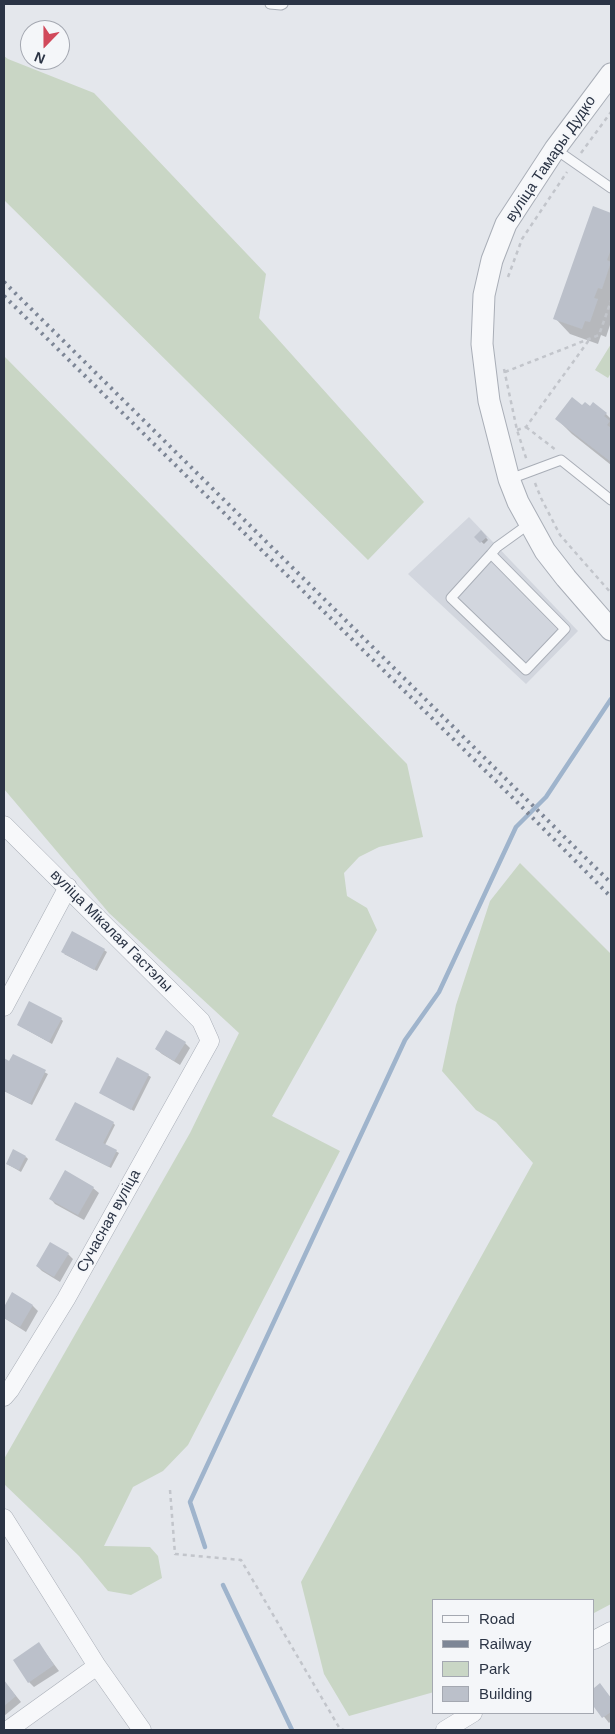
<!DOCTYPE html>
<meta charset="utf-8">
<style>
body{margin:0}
#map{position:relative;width:615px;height:1734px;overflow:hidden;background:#e4e7ec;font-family:Arial,sans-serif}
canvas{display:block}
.frame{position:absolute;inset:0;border:5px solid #2b3445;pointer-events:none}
.legend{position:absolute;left:432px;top:1599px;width:162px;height:115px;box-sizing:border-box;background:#f4f6f9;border:1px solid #a4a8b1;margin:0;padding:6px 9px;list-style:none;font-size:15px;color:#2b3445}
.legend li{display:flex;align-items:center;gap:10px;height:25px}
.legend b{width:25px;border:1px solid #a4a8b1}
.north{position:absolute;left:20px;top:20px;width:50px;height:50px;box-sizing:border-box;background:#f4f6f9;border:1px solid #a4a8b1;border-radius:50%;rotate:202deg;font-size:14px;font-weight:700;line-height:20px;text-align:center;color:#2b3445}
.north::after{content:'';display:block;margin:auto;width:18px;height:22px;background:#d1495b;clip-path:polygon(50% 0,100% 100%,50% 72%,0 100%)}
</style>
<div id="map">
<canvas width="615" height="1734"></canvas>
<div class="frame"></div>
<ul class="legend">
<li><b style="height:6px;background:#f7f8fa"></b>Road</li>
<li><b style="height:6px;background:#7d8696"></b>Railway</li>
<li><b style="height:14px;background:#c9d6c5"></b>Park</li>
<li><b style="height:14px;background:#bbc0ca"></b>Building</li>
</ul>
<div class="north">N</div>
</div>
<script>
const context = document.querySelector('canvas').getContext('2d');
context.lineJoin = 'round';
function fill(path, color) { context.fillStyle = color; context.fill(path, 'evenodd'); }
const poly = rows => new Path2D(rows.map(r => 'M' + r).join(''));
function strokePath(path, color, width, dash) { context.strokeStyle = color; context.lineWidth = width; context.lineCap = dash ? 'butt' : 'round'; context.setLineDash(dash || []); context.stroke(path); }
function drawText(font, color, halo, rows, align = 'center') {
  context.font = font + ' Arial,sans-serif'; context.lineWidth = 4; context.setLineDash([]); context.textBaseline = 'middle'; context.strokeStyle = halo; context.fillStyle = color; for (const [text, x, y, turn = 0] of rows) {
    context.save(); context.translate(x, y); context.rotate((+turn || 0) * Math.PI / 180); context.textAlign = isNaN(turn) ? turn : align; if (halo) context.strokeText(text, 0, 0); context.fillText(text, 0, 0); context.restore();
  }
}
fill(poly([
 [469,517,578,631,526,684,408,574]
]), '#d2d6de');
fill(poly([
 [4,56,8,59,94,93,266,274,259,318,424,502,368,560,4,200],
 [611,344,611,373,608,378,595,370],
 [4,356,407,764,423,837,379,847,359,857,344,873,347,896,367,908,377,930,272,1116,340,1151,188,1445,163,1471,133,1487,104,1546,150,1547,158,1556,162,1578,131,1595,108,1591,79,1556,4,1484,4,1459,190,1133,239,1033,109,913,4,789],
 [520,863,611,954,611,1604,594,1613,594,1600,434,1600,434,1692,349,1716,324,1674,301,1582,533,1163,496,1122,476,1110,442,1071,456,1005,490,901]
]), '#c9d6c5');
fill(poly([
 [593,208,611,214,610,313,611,322,606,337,601,335,598,344,570,334,555,318],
 [582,407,606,414,611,419,611,465,572,434,557,419],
 [481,532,488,540,484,544,476,537],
 [104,950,107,952,97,971,64,954],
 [61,1019,63,1021,52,1044,18,1025],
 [185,1043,190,1048,180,1065,162,1054,156,1049],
 [13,1056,48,1074,32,1105,4,1091,4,1059,10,1063],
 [148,1075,151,1077,134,1111,100,1093],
 [113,1123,115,1125,105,1145,119,1153,111,1168,59,1142],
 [26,1157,28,1159,21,1172,7,1164],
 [93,1188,99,1193,84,1220,55,1204,50,1198],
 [68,1254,73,1259,60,1282,42,1271,37,1266],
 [12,1294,33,1306,38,1311,26,1332,4,1318,4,1309],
 [39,1644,59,1671,34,1687,29,1682],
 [4,1681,21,1702,4,1716],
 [600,1685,611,1698,611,1721,609,1723,594,1704,594,1690]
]), '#0003');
strokePath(poly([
 [205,1547,190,1502,405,1040,439,992,516,827,546,797,611,699],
 [223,1585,292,1730]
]), '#9fb4cc', 4.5);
fill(poly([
 [593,206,611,213,611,249,607,260,611,262,602,289,598,288,594,298,598,299,590,322,585,321,582,329,553,319],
 [572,397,582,405,585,402,590,406,593,402,607,413,604,416,610,421,607,425,611,428,611,462,555,419],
 [481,530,487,537,480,543,474,537],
 [72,931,105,949,94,970,61,952],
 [29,1001,62,1018,49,1042,17,1025],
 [166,1030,186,1042,174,1061,155,1049],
 [13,1054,46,1070,30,1104,4,1091,4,1058,9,1061],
 [117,1057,149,1074,131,1110,99,1093],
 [75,1102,114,1122,103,1143,117,1150,109,1167,55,1140],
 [13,1149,26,1156,19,1170,6,1164],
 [65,1170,94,1187,78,1215,49,1199],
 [50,1242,69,1253,54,1277,36,1266],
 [12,1292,33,1305,20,1327,4,1318,4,1307],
 [39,1642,54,1665,28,1683,13,1660],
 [4,1680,16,1696,4,1706],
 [600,1683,611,1698,611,1712,602,1718,594,1707,594,1688]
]), '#bbc0ca');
const service = poly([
 [270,4,281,5,283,4],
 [555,149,611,188],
 [510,479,561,460,611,500],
 [491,554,565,629,526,670,451,598,491,554,497,547,529,524]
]);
const minor = poly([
 [4,825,201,1021,210,1041,66,1299,10,1390,4,1397],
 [4,1007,68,887],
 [4,1518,97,1666,142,1730],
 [594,1640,611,1631],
 [8,1730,97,1666],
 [445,1730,473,1713]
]);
const tertiary = poly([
 [611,74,555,149,506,224,492,260,484,295,482,344,489,401,509,479,518,502,545,551,566,578,611,630]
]);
strokePath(service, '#a9aeb7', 11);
strokePath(minor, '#a9aeb7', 19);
strokePath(tertiary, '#a9aeb7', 23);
strokePath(poly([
 [581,153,611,112],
 [508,277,522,239,567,172],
 [504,369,517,430,527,461],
 [505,372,599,335,611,301],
 [526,427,556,450],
 [517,430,526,427,589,340],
 [535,483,541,498,560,535,611,593],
 [170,1490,175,1554,241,1560,340,1729,344,1730]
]), '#c2c5cb', 2.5, [4, 4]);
strokePath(service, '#f7f8fa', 9);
strokePath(minor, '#f7f8fa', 18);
strokePath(tertiary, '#f7f8fa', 21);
strokePath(poly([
 [4,282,611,883],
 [4,296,517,802,611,897]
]), '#7d8696', 4, [2.5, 5]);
drawText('15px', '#2b3445', '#f4f6f9', [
 ["вуліца Тамары Дудко",551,159,-56],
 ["вуліца Мікалая Гастэлы",111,931,45],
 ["Сучасная вуліца",109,1221,-61]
]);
</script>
